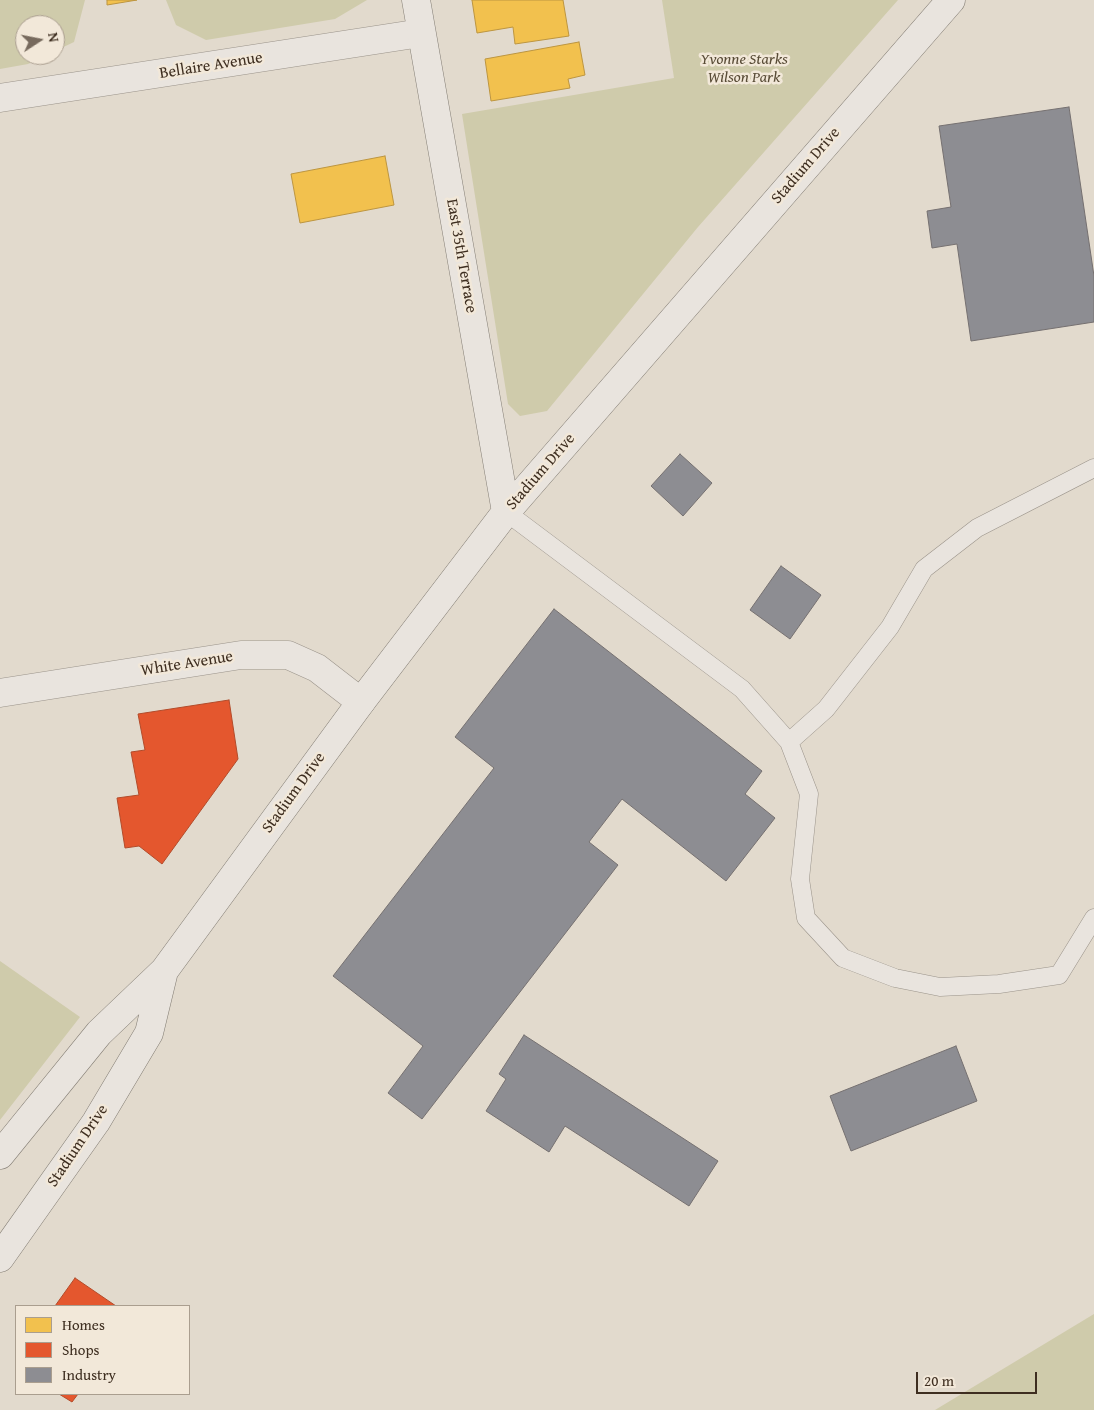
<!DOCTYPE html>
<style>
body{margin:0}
#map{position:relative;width:1094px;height:1410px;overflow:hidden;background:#e2dacd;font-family:"Gentium Book Plus",serif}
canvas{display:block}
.legend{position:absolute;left:15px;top:1305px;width:175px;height:90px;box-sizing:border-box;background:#f2e8d9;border:1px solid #aa9e8f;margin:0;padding:6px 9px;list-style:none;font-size:15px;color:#3e2e20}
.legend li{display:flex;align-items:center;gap:10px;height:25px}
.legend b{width:25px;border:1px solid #aa9e8f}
.north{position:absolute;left:15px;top:15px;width:50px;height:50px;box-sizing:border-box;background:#f2e8d9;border:1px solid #aa9e8f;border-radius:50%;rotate:79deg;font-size:14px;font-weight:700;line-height:20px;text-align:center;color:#3e2e20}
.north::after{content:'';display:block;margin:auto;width:18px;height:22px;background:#776a5d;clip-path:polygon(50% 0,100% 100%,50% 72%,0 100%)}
.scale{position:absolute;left:916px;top:1372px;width:121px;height:22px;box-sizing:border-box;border:2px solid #3e2e20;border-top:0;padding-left:6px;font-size:15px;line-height:18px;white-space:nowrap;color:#3e2e20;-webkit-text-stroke:4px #f2e8d9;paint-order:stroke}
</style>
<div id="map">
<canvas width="1094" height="1410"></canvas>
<ul class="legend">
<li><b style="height:14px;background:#f2c14e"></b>Homes</li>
<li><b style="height:14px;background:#e4572e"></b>Shops</li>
<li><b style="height:14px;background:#8d8d92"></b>Industry</li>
</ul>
<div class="north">N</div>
<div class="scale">20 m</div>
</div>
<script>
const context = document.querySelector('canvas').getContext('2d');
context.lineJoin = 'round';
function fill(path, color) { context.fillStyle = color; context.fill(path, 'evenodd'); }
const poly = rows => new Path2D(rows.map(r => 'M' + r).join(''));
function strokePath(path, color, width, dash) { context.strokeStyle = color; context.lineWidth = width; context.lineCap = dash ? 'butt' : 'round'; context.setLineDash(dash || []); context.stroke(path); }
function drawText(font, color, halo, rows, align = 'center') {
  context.font = font + ' "Gentium Book Plus",serif'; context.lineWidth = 5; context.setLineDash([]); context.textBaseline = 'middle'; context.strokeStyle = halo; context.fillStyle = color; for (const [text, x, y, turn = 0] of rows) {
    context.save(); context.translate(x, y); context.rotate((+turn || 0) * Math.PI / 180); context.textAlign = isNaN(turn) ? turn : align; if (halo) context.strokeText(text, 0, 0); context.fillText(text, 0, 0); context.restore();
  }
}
fill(poly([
 [0,0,85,0,74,42,55,51,55,25,25,25,25,55,46,55,28,64,0,69],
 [166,0,367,0,335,19,206,40,176,25],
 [662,0,898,0,698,227,547,411,520,416,508,404,462,114,674,78],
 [0,961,80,1017,0,1120],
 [1094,1314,1094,1410,935,1410]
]), '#cfcbab');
const homes = poly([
 [107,0,137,0,107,5,107,0],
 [472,0,563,0,569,36,515,44,513,27,477,33,472,0],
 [579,42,585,75,568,79,570,88,491,101,485,59,579,42],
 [385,156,394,205,300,223,291,174,385,156]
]);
fill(homes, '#f2c14e');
strokePath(homes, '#bc9540', 1);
const shops = poly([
 [229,700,238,759,162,864,139,846,125,848,117,798,139,795,131,752,145,750,138,714,229,700],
 [75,1278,116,1306,55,1306,75,1278],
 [59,1394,78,1394,72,1402,59,1394]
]);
fill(shops, '#e4572e');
strokePath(shops, '#b24b2a', 1);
const industry = poly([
 [1069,107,1094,276,1094,322,971,341,957,244,932,248,927,211,951,207,939,126,1069,107],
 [680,454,712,483,683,516,651,486,680,454],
 [781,566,821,595,790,639,750,610,781,566],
 [554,609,762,771,745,794,775,818,726,881,622,799,589,842,618,865,422,1119,388,1093,423,1046,333,976,494,768,455,737,554,609],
 [524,1035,718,1161,689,1206,565,1126,549,1152,486,1111,506,1079,499,1074,524,1035],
 [956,1046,977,1101,851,1151,830,1096,956,1046]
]);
fill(industry, '#8d8d92');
strokePath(industry, '#757070', 1);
const lane = poly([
 [506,512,742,689,789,742,809,794,800,879,806,918,843,958,895,978,940,987,999,984,1059,975,1094,918],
 [789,742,826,709,890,627,924,569,977,528,1094,468]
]);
const street = poly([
 [0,98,421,33],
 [0,693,241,655,288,655,317,668,361,702]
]);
const secondary = poly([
 [416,0,506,512],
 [0,1155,99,1033,164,971,361,702,506,512,951,0],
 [0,1258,96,1122,149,1033,164,971]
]);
strokePath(lane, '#9a938a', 19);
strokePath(street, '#9a938a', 29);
strokePath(secondary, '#827c73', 29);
strokePath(lane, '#e9e4de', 18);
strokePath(street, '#e9e4de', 28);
strokePath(secondary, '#e9e4de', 28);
drawText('italic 16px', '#584b36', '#f2e8d9', [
 ["Yvonne Starks",744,60],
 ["Wilson Park",744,78]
]);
drawText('16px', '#3e2e20', '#f2e8d9', [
 ["Bellaire Avenue",211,66,-9],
 ["Stadium Drive",806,166,-49],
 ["East 35th Terrace",461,256,80],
 ["Stadium Drive",541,472,-49],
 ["White Avenue",187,664,-9],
 ["Stadium Drive",294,793,-54],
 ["Stadium Drive",78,1146,-56]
]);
</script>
